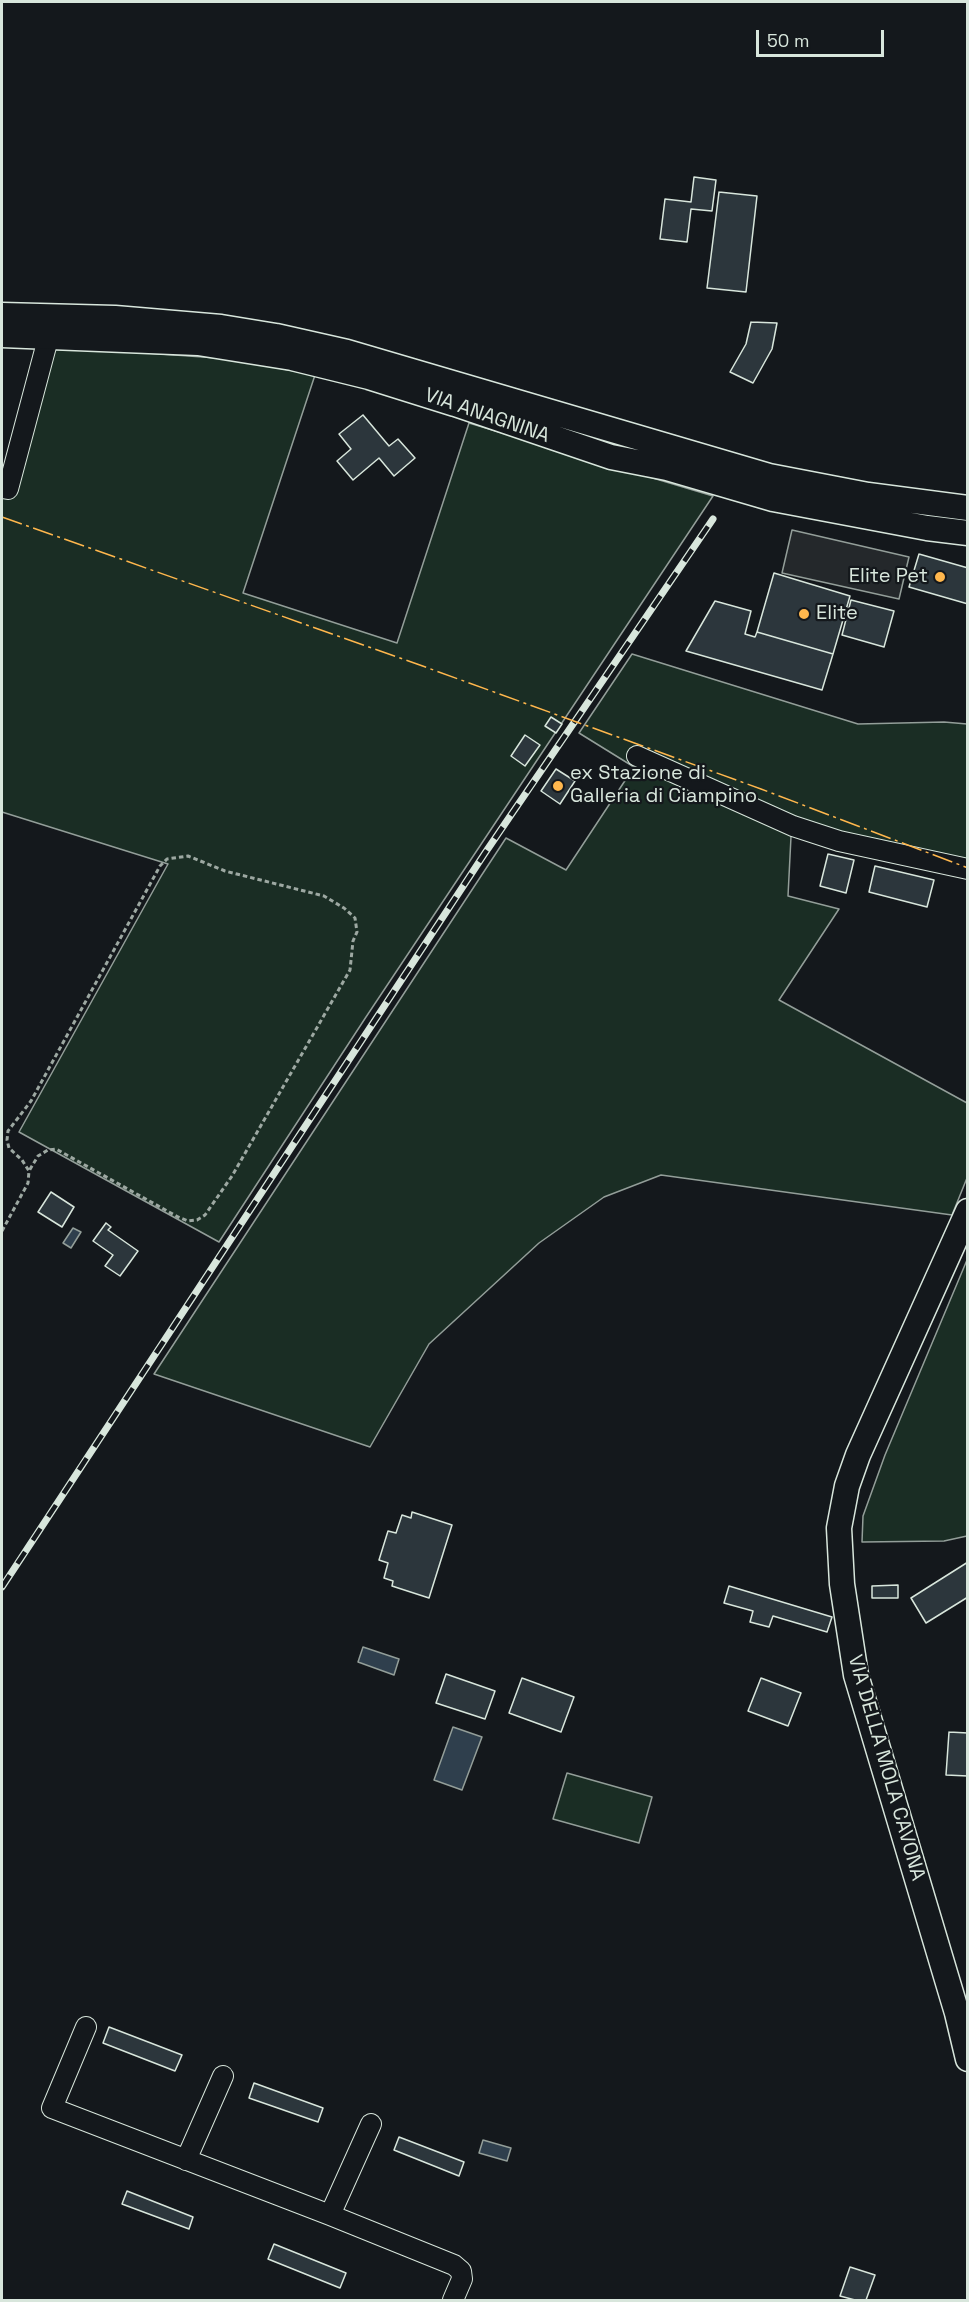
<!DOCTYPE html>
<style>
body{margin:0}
#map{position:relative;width:969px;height:2302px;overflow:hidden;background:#14181c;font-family:"Space Grotesk",sans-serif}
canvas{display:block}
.frame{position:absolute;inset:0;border:3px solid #d8e6dc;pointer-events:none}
.scale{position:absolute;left:756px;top:30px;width:128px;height:27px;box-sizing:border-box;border:3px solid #d8e6dc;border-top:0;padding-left:8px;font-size:18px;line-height:21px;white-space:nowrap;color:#d8e6dc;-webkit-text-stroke:4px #14181c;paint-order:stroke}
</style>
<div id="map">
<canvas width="969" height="2302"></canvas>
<div class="frame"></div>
<div class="scale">50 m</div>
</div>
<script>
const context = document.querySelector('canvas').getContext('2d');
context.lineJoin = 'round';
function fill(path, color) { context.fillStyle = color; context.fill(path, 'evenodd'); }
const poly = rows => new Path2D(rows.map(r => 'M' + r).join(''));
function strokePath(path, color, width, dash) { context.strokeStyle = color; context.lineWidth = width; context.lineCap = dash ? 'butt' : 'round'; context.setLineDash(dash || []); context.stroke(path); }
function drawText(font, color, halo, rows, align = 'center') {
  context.font = font + ' "Space Grotesk",sans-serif'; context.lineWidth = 4.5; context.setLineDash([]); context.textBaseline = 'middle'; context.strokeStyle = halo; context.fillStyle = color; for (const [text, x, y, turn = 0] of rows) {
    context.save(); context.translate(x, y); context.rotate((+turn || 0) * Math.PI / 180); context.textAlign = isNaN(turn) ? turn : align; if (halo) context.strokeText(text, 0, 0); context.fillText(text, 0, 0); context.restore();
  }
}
const green = poly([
 [42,349,118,351,231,359,315,375,243,593,397,643,469,423,713,496,366,1017,219,1242,19,1132,168,864,2,812,2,488,42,349],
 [632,654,858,724,944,722,967,724,967,860,850,836,792,817,788,896,839,909,779,1000,967,1103,967,1178,952,1215,661,1175,604,1197,539,1243,429,1344,370,1447,154,1374,506,838,566,870,634,767,579,733,632,654],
 [967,1260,967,1536,944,1541,862,1542,863,1516,885,1455,967,1260],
 [567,1773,652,1797,639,1843,553,1819,567,1773]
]);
fill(green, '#1a2d24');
strokePath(green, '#939e99', 1.5);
const parking = poly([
 [792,530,909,557,899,599,782,573,792,530]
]);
fill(parking, '#24282b');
strokePath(parking, '#939e99', 1.5);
const water = poly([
 [73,1228,81,1232,71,1248,63,1243,73,1228],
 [363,1647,399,1659,394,1675,358,1662,363,1647],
 [453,1727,482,1737,462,1790,434,1780,453,1727],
 [483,2140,511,2148,507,2161,479,2153,483,2140]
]);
fill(water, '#2f3f4d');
strokePath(water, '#939e99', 1.5);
const building = poly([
 [694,177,716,180,712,211,691,209,687,242,660,239,665,199,691,202,694,177],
 [719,192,757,196,746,292,707,288,719,192],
 [751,322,777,323,772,349,753,383,730,372,746,344,751,322],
 [363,415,389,446,398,439,415,458,394,476,379,458,353,480,337,461,351,449,339,434,363,415],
 [919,554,968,568,968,604,909,587,919,554],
 [774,573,850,596,833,654,757,632,774,573],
 [851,600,894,611,884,647,842,635,851,600],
 [715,601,751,611,745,634,755,637,757,632,833,654,822,690,686,651,715,601],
 [551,717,562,724,556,733,545,726,551,717],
 [525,735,540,745,525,766,511,756,525,735],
 [556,769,575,781,560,804,541,791,556,769],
 [828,854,854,860,846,893,820,886,828,854],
 [875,866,934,880,927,907,869,892,875,866],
 [51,1192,74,1207,62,1227,38,1212,51,1192],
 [106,1223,111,1227,108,1230,138,1251,120,1276,105,1266,113,1255,93,1241,106,1223],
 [412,1512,452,1525,429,1598,392,1586,393,1581,384,1578,388,1563,379,1560,388,1531,396,1533,402,1515,411,1518,412,1512],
 [968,1562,968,1597,926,1623,911,1598,968,1562],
 [898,1585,898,1598,872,1598,872,1586,898,1585],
 [729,1586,832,1617,827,1632,773,1616,769,1627,750,1622,753,1611,724,1603,729,1586],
 [446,1674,495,1691,485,1719,436,1703,446,1674],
 [522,1678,574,1697,561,1732,509,1713,522,1678],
 [761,1678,801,1693,788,1726,748,1711,761,1678],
 [949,1732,968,1733,968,1776,946,1775,949,1732],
 [109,2027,182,2055,175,2071,103,2043,109,2027],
 [254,2083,323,2108,318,2122,249,2098,254,2083],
 [399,2137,464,2162,459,2176,394,2150,399,2137],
 [127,2191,193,2217,189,2229,122,2204,127,2191],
 [274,2244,346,2273,340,2288,268,2259,274,2244],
 [850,2267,875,2275,866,2300,855,2300,840,2296,850,2267]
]);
fill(building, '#2c363c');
strokePath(building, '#d8e6dc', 1.5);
const minor = poly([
 [2,488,8,489,49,335],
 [637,756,793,826,839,841,968,869],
 [86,2027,52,2108,330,2215,454,2265,461,2271,462,2279,453,2300],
 [186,2160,223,2076],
 [330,2215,371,2124]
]);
const major = poly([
 [2,315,115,318,221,327,276,336,347,352,769,476,868,495,968,508],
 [2,335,198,343,292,358,369,377,455,404,611,457,667,468,773,499,927,528,968,533],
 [968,1211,858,1455,847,1486,839,1528,842,1584,856,1675,957,2013,968,2059]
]);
strokePath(minor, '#d8e6dc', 22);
strokePath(major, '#d8e6dc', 27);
strokePath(poly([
 [2,1231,28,1183,29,1171,22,1160,9,1148,7,1140,8,1131,31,1101,160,866,167,859,188,856,225,871,324,896,344,908,355,918,357,932,353,941,350,970,232,1176,205,1215,197,1220,188,1221,178,1217,56,1149,48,1150,38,1156,29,1171]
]), '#9da8a2', 3, [4.5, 3]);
strokePath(minor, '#14181c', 20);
strokePath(major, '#14181c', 24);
const rail = poly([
 [2,1587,485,853,713,519]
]);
strokePath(rail, '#d8e6dc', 7);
strokePath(rail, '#14181c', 4.5, [14]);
strokePath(poly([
 [2,517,417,664,761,789,968,868]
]), '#ffb74d', 1.5, [21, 4.5, 3, 4.5]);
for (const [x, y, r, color] of [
 [940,577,6,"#ffb74d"],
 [804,614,6,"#ffb74d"],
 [558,786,6,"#ffb74d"]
]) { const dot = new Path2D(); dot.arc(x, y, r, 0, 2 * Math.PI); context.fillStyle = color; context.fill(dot); strokePath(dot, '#14181c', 2); }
drawText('20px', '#d8e6dc', '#14181c', [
 ["VIA ANAGNINA",487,416,19],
 ["VIA DELLA MOLA CAVONA",886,1768,74]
]);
drawText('20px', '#d8e6dc', '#14181c', [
 ["Elite Pet",928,577,"right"],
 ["Elite",816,614],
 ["ex Stazione di",570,774],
 ["Galleria di Ciampino",570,797]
], 'left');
</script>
